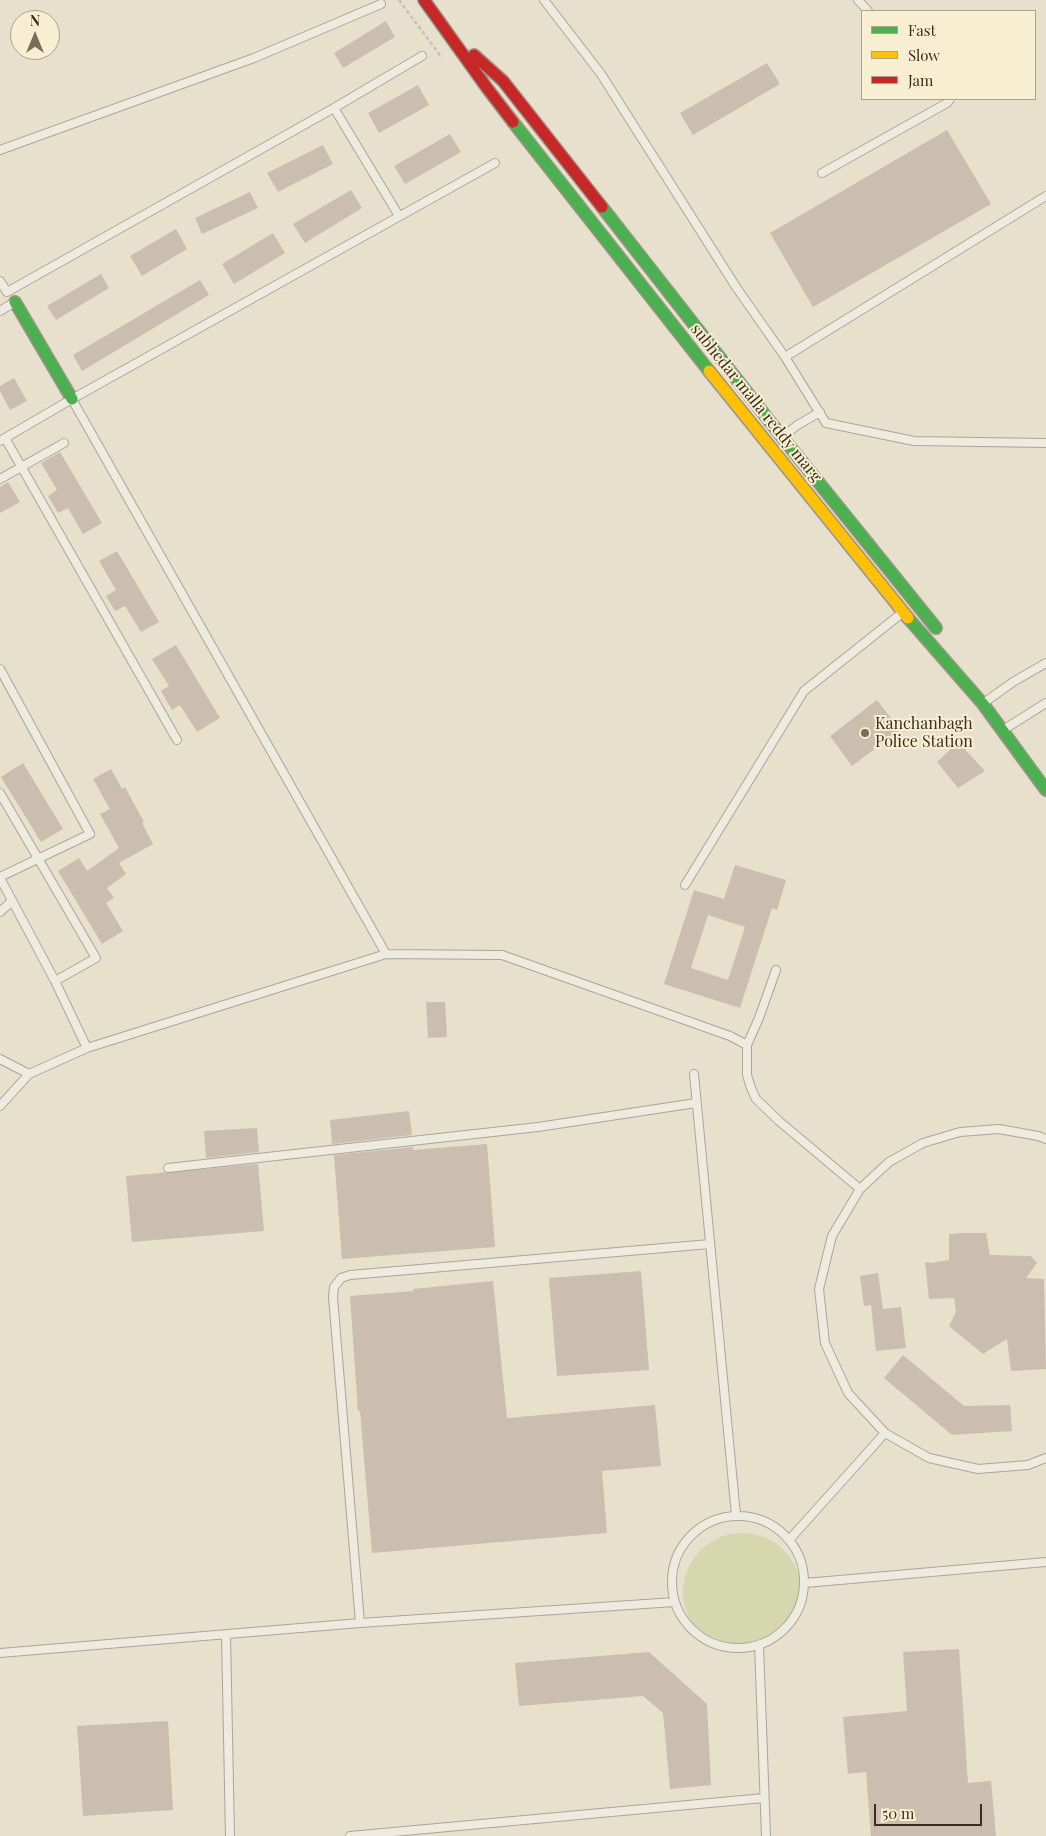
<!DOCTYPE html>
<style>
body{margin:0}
#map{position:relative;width:1046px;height:1836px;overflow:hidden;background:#e7e0cd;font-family:"Playfair Display",serif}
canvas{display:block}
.legend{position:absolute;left:861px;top:10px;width:175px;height:90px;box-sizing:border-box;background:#f8efd2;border:1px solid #ada18a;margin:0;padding:6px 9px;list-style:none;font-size:15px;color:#3c2d1d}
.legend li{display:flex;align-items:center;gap:10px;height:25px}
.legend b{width:25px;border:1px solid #ada18a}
.north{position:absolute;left:10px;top:10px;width:50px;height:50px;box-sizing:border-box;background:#f8efd2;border:1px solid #ada18a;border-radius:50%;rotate:0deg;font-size:14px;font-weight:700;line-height:20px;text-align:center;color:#3c2d1d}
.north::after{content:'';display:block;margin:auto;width:18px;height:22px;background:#786c5b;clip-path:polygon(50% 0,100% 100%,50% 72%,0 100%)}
.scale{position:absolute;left:874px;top:1804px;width:108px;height:22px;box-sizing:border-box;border:2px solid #3c2d1d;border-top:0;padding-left:6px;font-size:15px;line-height:18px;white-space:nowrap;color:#3c2d1d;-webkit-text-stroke:4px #f8efd2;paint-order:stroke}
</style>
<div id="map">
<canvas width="1046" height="1836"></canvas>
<ul class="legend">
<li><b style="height:6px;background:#4caf50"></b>Fast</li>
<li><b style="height:6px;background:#ffc107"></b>Slow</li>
<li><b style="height:6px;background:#c62828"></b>Jam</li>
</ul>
<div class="north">N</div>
<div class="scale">50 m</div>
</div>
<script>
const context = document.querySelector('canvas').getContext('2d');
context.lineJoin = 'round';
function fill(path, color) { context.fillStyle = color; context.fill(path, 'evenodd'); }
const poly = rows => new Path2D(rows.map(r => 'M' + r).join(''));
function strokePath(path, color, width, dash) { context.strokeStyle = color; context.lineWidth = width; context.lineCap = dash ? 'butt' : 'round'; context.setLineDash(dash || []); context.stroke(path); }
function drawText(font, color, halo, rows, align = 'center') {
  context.font = font + ' "Playfair Display",serif'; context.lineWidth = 4; context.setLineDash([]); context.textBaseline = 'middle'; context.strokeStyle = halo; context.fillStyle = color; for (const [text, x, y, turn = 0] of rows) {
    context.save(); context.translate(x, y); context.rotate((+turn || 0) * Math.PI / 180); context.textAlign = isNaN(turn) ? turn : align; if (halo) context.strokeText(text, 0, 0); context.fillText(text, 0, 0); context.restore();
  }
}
fill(poly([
 '683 1592a59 59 0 1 1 118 0a59 59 0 1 1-118 0Z'
]), '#d5d8ae');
fill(poly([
 [386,21,395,37,343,68,334,53],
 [767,63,780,84,693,135,680,113],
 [418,85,429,105,379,133,368,113],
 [947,130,991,204,813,307,770,233],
 [450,134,461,152,405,184,394,166],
 [323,145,333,164,278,192,267,173],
 [351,190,362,208,305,243,293,224],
 [250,192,258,208,202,234,195,218],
 [176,229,187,249,142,276,130,256],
 [273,233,285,253,234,284,222,264],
 [101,274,109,288,56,320,47,306],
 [200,280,209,295,82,371,73,355],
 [14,378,27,401,10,410,0,391,0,386],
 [60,452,102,523,83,534,68,508,58,513,48,496,57,490,41,463],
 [8,482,20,502,0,513,0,487],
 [117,551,159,622,141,632,125,606,115,611,106,596,116,590,99,561],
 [176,645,220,718,197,732,180,705,172,710,161,691,169,686,152,659],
 [877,700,900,730,852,766,830,736],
 [958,742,985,771,958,788,937,762],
 [23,763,63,829,41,842,1,777],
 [111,769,122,789,125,787,144,822,142,823,153,844,119,863,126,874,107,888,114,898,106,903,123,931,102,944,58,871,79,858,87,871,119,848,100,814,110,809,93,779],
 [735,865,786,880,777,910,772,908,740,1008,664,984,694,890,724,899],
 [708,915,745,927,728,980,691,968],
 [426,1002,445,1002,447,1037,428,1038],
 [409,1111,412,1135,332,1144,330,1120],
 [257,1128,259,1152,206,1158,204,1131],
 [487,1144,495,1247,342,1259,334,1155,413,1147,413,1150],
 [258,1164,264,1231,132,1242,126,1176],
 [961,1233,986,1233,990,1255,1031,1256,1037,1263,1026,1278,1044,1279,1046,1369,1011,1371,1007,1339,983,1354,949,1326,956,1312,954,1298,929,1299,925,1262,931,1263,949,1260,949,1234],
 [641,1271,649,1370,557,1376,549,1278],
 [878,1273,883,1309,901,1307,906,1348,876,1351,871,1305,864,1306,860,1276],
 [493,1281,507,1418,655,1405,661,1466,602,1471,607,1533,372,1553,360,1411,358,1411,350,1296,414,1291,413,1289],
 [903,1355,964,1406,1010,1405,1012,1431,952,1435,884,1378],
 [959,1649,968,1783,991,1781,996,1836,871,1836,866,1772,848,1774,843,1717,907,1711,903,1652],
 [649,1652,707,1704,711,1785,670,1789,663,1713,643,1696,519,1706,515,1663],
 [168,1721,173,1810,83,1816,77,1726]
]), '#cbbeae');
const lane = poly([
 [544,0,601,74,736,287,785,357,826,423,914,441,1046,443],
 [858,0,868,11],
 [334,108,422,56],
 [0,150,254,58,381,4],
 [822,173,947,103,950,99],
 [0,281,7,292,334,108,399,216],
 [0,311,13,303],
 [785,357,1046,196],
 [784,436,796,426,820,412],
 [5,438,177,740],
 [0,441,72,399,495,163],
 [0,479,64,443],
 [0,669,90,834,0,877],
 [985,702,1013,682,1046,663],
 [1003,730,1046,703],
 [0,793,96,958,55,981],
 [0,878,55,981,87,1048],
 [685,885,804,691,902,613],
 [0,912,12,901],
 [386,954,502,955,730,1036,747,1045],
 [776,970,759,1018,747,1045,747,1075,751,1088,756,1099,779,1121,860,1189],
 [0,1059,29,1074,87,1048,386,954,73,401],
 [694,1074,736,1515],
 [0,1106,29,1074],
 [1046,1139,1038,1136,999,1129,960,1132,923,1143,889,1162,860,1189,832,1236,819,1289,825,1343,848,1393,885,1433,929,1458,978,1469,1028,1465,1046,1458],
 [168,1168,538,1127,696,1103],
 '672 1582a66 66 0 1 1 132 0a66 66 0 1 1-132 0Z',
 [790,1539,885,1433],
 [805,1583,1046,1562],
 [360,1623,333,1297,334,1287,341,1278,350,1275,710,1244],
 [226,1635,230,1836],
 [759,1645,766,1836],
 [0,1653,360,1623,675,1602],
 [350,1836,764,1798]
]);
const fast = poly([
 [513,122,709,371],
 [602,207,782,437,936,628],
 [15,302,72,399],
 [908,618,983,704,1046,790]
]);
const slow = poly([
 [709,371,908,618]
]);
const jam = poly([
 [424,0,487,88,513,122],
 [474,55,503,81,602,207]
]);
strokePath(lane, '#aca596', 10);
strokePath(fast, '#9c9486', 14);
strokePath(slow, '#9c9486', 14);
strokePath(jam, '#9c9486', 14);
strokePath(poly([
 [399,0,442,58]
]), '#c7c1b6', 2.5, [4, 2.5]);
strokePath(lane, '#efeadf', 8);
strokePath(fast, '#4caf50', 11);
strokePath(slow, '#ffc107', 11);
strokePath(jam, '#c62828', 11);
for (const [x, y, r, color] of [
 [865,733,5,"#786c5b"]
]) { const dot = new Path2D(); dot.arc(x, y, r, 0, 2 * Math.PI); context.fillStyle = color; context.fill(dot); strokePath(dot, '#f8efd2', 2); }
drawText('16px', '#3c2d1d', '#f8efd2', [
 ["subhedar malla reddy marg",756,403,51]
]);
drawText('16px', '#3c2d1d', '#f8efd2', [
 ["Kanchanbagh",875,724],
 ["Police Station",875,742]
], 'left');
</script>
